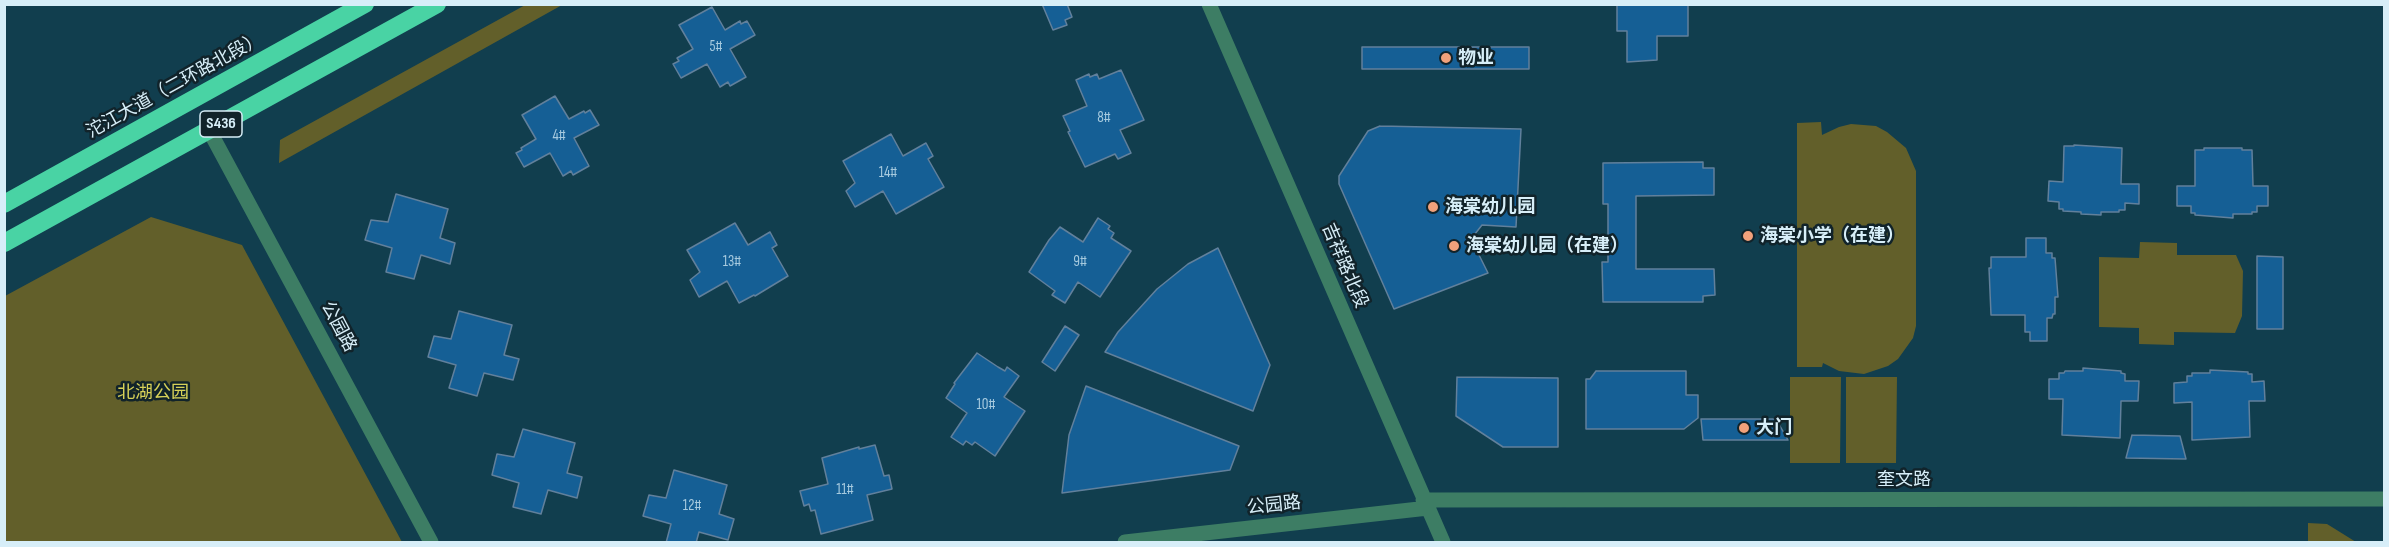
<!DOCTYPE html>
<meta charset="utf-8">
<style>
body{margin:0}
#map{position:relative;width:2389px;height:547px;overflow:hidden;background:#113e4e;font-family:"Sofia Sans Condensed",sans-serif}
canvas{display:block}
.frame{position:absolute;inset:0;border:6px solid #d7eef8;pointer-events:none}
</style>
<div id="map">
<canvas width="2389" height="547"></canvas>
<div class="frame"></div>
</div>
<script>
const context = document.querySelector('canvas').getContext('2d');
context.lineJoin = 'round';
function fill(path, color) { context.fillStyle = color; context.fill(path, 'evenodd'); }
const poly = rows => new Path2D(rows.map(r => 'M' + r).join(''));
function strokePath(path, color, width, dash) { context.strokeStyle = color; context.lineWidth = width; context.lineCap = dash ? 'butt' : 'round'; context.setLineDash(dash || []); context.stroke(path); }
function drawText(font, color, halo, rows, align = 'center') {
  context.font = font + ' "Sofia Sans Condensed","Noto Sans SC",sans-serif'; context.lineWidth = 5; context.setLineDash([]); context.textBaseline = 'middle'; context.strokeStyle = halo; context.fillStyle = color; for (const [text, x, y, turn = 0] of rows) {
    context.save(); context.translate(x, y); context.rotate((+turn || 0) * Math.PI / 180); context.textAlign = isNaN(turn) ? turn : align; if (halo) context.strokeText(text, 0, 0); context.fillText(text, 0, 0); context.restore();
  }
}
fill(poly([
 [527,4,562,5,279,163,280,140],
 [1821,122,1822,135,1839,127,1851,124,1876,126,1887,132,1906,148,1916,171,1916,326,1913,338,1898,359,1888,366,1864,374,1839,371,1823,363,1822,367,1797,367,1797,123],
 [151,217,242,245,402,542,5,542,5,296],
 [2140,242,2177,243,2177,255,2236,255,2243,271,2242,316,2235,333,2174,332,2174,345,2139,344,2139,328,2099,327,2099,257,2139,258],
 [1790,377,1841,377,1840,463,1790,463],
 [1846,377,1897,377,1896,463,1846,463],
 [2308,523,2327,524,2356,542,2308,542]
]), '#625f2a');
const building = poly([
 [1042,4,1067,4,1072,17,1065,20,1067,25,1053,30,1042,4],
 [1617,4,1688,4,1688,36,1657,36,1657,60,1627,62,1627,31,1617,31,1617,4],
 [712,7,725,30,740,21,741,24,747,21,755,35,730,49,746,77,730,86,728,82,720,87,707,64,681,78,673,64,679,61,677,58,693,49,679,25,712,7],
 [1362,47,1529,47,1529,69,1362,69,1362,47],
 [1121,70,1144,120,1120,130,1131,153,1118,159,1115,154,1085,167,1068,132,1070,131,1063,116,1087,106,1076,80,1089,74,1090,77,1097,74,1099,79,1121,70],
 [555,96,569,119,584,111,585,113,590,110,599,125,574,138,589,166,573,175,571,171,563,176,550,153,524,167,516,153,522,150,521,148,536,139,522,115,555,96],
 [1380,126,1521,129,1516,227,1482,225,1471,239,1488,273,1394,309,1339,184,1339,176,1368,131,1380,126],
 [891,134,903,156,926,143,933,156,928,159,944,187,896,214,883,191,855,207,846,191,855,183,843,161,891,134],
 [2074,145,2122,148,2121,184,2139,184,2139,204,2125,203,2125,210,2119,210,2119,212,2101,212,2101,215,2081,214,2081,212,2063,211,2063,209,2059,209,2059,202,2048,201,2049,181,2063,182,2064,146,2074,146,2074,145],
 [2204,148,2242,148,2242,150,2252,150,2253,186,2268,186,2268,206,2257,206,2257,212,2252,212,2252,214,2233,214,2233,218,2195,215,2195,213,2191,213,2191,206,2177,206,2177,186,2195,186,2195,150,2204,150,2204,148],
 [1703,162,1703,168,1714,168,1714,195,1636,196,1636,269,1714,269,1715,295,1703,296,1703,302,1603,302,1602,262,1608,262,1608,204,1603,204,1603,163,1703,162],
 [396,194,448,209,440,238,455,243,450,264,421,255,414,279,386,272,392,248,365,240,371,220,388,222,396,194],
 [1098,218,1110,226,1108,229,1114,233,1111,238,1131,251,1100,297,1078,282,1065,303,1052,295,1055,291,1029,272,1049,240,1060,227,1083,242,1098,218],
 [735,223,748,245,770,232,777,245,772,248,788,276,755,296,754,295,739,303,727,281,699,297,690,280,700,272,687,250,735,223],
 [2026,238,2046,238,2046,253,2052,253,2052,258,2055,258,2058,297,2055,297,2055,314,2053,314,2052,318,2047,318,2047,341,2030,341,2030,332,2025,332,2025,315,1991,315,1989,268,1991,268,1991,257,2026,257,2026,238],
 [1218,248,1270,365,1253,411,1105,352,1118,332,1157,289,1188,264,1218,248],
 [2257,256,2283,257,2283,329,2257,329,2257,256],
 [459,311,512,325,504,355,519,359,513,380,484,373,477,396,449,388,456,365,428,357,434,336,451,339,459,311],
 [1065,326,1079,335,1055,371,1042,362,1065,326],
 [977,353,998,367,1005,371,1007,367,1019,376,1004,397,1025,411,995,456,975,442,972,445,966,441,963,445,951,437,967,413,946,398,955,384,954,383,977,353],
 [2083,368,2121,371,2121,373,2125,374,2125,381,2139,381,2138,401,2121,401,2120,438,2062,435,2063,399,2049,399,2049,379,2059,379,2059,373,2064,373,2065,371,2083,371,2083,368],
 [2210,370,2248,372,2248,374,2252,374,2252,382,2264,381,2265,401,2249,401,2250,437,2192,440,2192,402,2174,403,2174,383,2187,382,2187,376,2192,376,2192,373,2210,373,2210,370],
 [1596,371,1686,371,1686,395,1698,395,1698,418,1684,429,1586,429,1586,379,1590,379,1596,371],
 [1457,377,1558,378,1558,447,1503,447,1456,416,1457,377],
 [1086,386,1239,446,1230,470,1062,493,1069,435,1086,386],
 [1701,419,1776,419,1788,440,1703,440,1701,419],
 [523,429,575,443,567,473,582,477,577,498,548,490,541,514,513,507,519,483,492,475,497,454,514,457,523,429],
 [2132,435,2180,436,2186,459,2126,458,2132,435],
 [875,445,884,476,889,475,892,489,867,495,873,520,821,534,815,510,811,511,809,504,804,506,800,491,828,484,822,458,859,447,859,449,875,445],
 [674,470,727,485,719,514,734,519,728,540,699,532,696,543,666,543,671,524,643,516,649,495,666,498,674,470]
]);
fill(building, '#155f95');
strokePath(building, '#61809c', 1.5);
strokePath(poly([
 [1209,4,1443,542],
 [209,130,431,542],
 [1423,500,2384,499],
 [1125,542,1428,508]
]), '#3d7d64', 15);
strokePath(poly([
 [4,204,365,4],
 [4,243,437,4]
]), '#49d3a4', 18);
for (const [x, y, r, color] of [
 [1446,58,6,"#f1a17b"],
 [1433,207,6,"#f1a17b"],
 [1748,236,6,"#f1a17b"],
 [1454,246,6,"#f1a17b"],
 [1744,428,6,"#f1a17b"]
]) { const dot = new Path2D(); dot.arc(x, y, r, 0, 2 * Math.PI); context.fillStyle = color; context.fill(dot); strokePath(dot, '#11232a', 2); }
drawText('15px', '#a6cadf', null, [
 ["5#",716,47],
 ["8#",1104,118],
 ["4#",559,136],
 ["14#",888,173],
 ["13#",732,262],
 ["9#",1080,262],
 ["10#",986,405],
 ["11#",845,490],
 ["12#",692,506]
]);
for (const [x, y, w] of [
 [221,124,42]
]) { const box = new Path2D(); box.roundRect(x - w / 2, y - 13, w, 26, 4.5); context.fillStyle = '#11232a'; context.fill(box); strokePath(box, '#d7eef8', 1.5); }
drawText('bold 16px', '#d7eef8', null, [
 ["S436",221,124]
]);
drawText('bold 18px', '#d7eef8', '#11232a', [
 ["物业",1458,58],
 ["海棠幼儿园",1445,207],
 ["海棠小学（在建）",1760,236],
 ["海棠幼儿园（在建）",1466,246],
 ["大门",1756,428]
], 'left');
drawText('18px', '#d7eef8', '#11232a', [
 ["沱江大道（二环路北段）",175,86,-29],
 ["吉祥路北段",1344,266,67],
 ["公园路",338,327,62],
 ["奎文路",1904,480],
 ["公园路",1274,506,-6]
]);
drawText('18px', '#d7d158', '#11232a', [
 ["北湖公园",153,393]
]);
</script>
